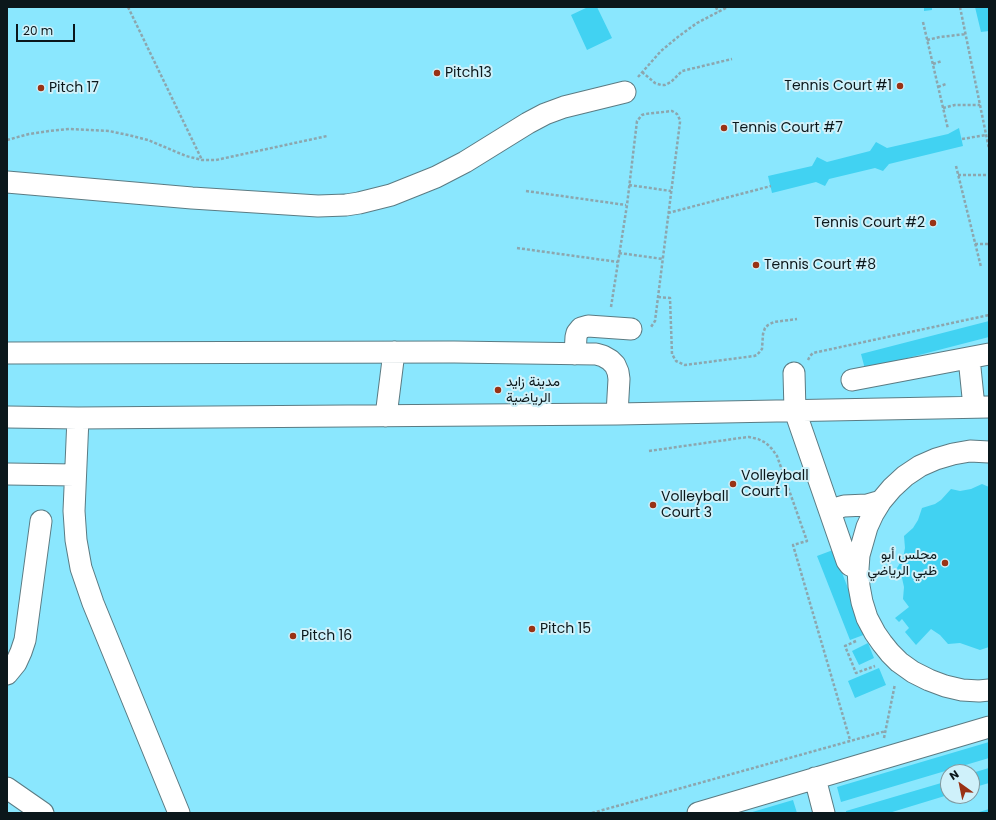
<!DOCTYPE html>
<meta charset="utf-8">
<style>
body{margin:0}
#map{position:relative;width:996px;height:820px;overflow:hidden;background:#cff1fa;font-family:Poppins,sans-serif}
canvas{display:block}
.frame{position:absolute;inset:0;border:8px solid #0b171b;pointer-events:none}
.north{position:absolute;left:940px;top:764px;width:40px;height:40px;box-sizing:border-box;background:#cff1fa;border:1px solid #819aa1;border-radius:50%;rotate:327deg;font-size:11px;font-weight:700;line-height:16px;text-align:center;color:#0b171b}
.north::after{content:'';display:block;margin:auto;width:14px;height:18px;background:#993214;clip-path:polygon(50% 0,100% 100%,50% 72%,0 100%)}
.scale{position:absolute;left:16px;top:24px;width:59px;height:18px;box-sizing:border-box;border:2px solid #0b171b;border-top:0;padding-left:5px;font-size:12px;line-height:14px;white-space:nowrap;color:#0b171b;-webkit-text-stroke:3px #cff1fa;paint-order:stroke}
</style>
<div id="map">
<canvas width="996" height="820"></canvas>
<div class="frame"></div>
<div class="north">N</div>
<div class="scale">20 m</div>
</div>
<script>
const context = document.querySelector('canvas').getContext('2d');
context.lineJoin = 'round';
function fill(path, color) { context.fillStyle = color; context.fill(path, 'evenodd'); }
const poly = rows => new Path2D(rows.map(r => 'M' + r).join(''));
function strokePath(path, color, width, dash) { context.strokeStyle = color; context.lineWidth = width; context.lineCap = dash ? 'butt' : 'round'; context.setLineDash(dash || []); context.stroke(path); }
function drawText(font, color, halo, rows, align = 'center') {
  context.font = font + ' Poppins,Vazirmatn,sans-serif'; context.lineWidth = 4; context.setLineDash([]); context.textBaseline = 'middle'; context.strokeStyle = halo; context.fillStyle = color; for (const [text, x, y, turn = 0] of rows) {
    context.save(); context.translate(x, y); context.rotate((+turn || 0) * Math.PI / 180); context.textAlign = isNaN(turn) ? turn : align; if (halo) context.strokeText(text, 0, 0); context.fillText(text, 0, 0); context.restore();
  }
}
fill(poly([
 [7,7,989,7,989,813,7,813],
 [948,772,972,772,972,796,948,796]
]), '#8ae7fe');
fill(poly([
 [588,7,597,7,612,38,587,50,571,15],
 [924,7,932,7,932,10,924,11],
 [975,7,989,7,989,31,981,32],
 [959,128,963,146,889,164,883,171,875,168,829,179,825,186,816,182,772,193,768,176,812,166,817,157,827,162,870,151,876,142,887,148,948,134],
 [989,321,989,337,865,369,861,354],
 [982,484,989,487,989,647,980,650,960,643,948,644,940,635,931,629,916,645,905,632,909,628,902,619,899,622,895,618,909,607,903,599,904,587,902,578,897,568,903,558,905,548,904,536,913,528,918,520,922,508,935,504,941,500,951,489,960,491,971,489],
 [833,550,866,634,850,640,817,556],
 [868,643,874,658,859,665,852,651],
 [879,668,886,685,855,698,848,681],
 [989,742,989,758,841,802,837,787],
 [989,768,989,783,972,788,972,773],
 [948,781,948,795,889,813,846,813,846,811],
 [793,800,797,813,749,813],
 [989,809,989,813,976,813]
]), '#41d2f2');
const minor = poly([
 [7,182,192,198,318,206,346,205,359,203,391,195,436,177,465,162,528,123,545,114,564,107,625,92],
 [7,353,454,352,596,354,603,356,610,360,615,365,618,372,619,379,617,414],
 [575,354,576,337,577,333,581,328,588,326,631,329],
 [969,358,974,407],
 [794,373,795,411,847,561,850,565,858,569],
 [852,380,989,354],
 [386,416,394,352],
 [7,417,78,418,617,414,989,407],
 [78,418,74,511,76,540,81,568,93,603,179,813],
 [989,452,970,451,953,454,936,459,920,466,905,476,892,488,881,501,873,514,867,527,859,555,858,569,859,586,862,602,867,618,875,633,882,643,890,653,899,662,913,672,929,680,945,686,962,690,979,691,989,690],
 [7,474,75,475],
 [830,510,844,506,867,505,881,501],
 [7,674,16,663,21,652,25,640,41,521],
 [815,778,824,813],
 [7,788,43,813],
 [698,813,989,727]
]);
strokePath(minor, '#5b7b83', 23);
strokePath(poly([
 [128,7,202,160],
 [716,7,718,12],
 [960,7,989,149],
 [923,22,948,129],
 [927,40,940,37,966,34],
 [933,64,942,61],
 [642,72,655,83,661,85,665,85,671,82,682,71,732,59],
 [638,77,661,51,679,36,697,23,718,12,728,7],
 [938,87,946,84],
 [943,108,955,105,980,105],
 [962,139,986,135],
 [7,140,29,134,49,131,69,129,109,131,128,135,148,140,186,156,202,160,216,160,327,136],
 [956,166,981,267],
 [958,175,989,175],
 [629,185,671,191],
 [526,191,626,205],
 [668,213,771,186],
 [975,244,989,244],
 [517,248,618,262],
 [619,253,663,259],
 [658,297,670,298,672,354,676,361,685,365,754,356,757,355,762,349,763,334,765,328,768,325,774,322,797,319],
 [611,307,627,205,637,121,642,115,645,114,672,111,677,114,680,120,680,122,655,321,651,327],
 [808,360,810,356,813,353,989,315],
 [649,451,740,438,749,437,758,439,766,443,772,449,777,456,807,541,793,545,850,740],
 [856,641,845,646,856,673,875,666],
 [884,738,895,684],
 [592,813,886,731]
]), '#8ca6ae', 2.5, [3, 2]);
strokePath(minor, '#fff', 21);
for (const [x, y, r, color] of [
 [437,73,4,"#993214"],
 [900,86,4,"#993214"],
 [41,88,4,"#993214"],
 [724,128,4,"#993214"],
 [933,223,4,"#993214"],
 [756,265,4,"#993214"],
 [498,390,4,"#993214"],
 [733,484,4,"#993214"],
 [653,505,4,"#993214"],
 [945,563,4,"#993214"],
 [532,629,4,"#993214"],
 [293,636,4,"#993214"]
]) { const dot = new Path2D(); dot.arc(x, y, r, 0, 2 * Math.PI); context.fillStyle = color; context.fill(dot); strokePath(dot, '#cff1fa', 1.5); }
drawText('14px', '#0b171b', '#cff1fa', [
 ["Pitch13",445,73],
 ["Tennis Court #1",892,86,"right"],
 ["Pitch 17",49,88],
 ["Tennis Court #7",732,128],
 ["Tennis Court #2",925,223,"right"],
 ["Tennis Court #8",764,265],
 ["مدينة زايد",506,382],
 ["الرياضية",506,398],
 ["Volleyball",741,476],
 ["Court 1",741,492],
 ["Volleyball",661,497],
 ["Court 3",661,513],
 ["مجلس أبو",937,555,"right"],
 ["ظبي الرياضي",937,571,"right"],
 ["Pitch 15",540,629],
 ["Pitch 16",301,636]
], 'left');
</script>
